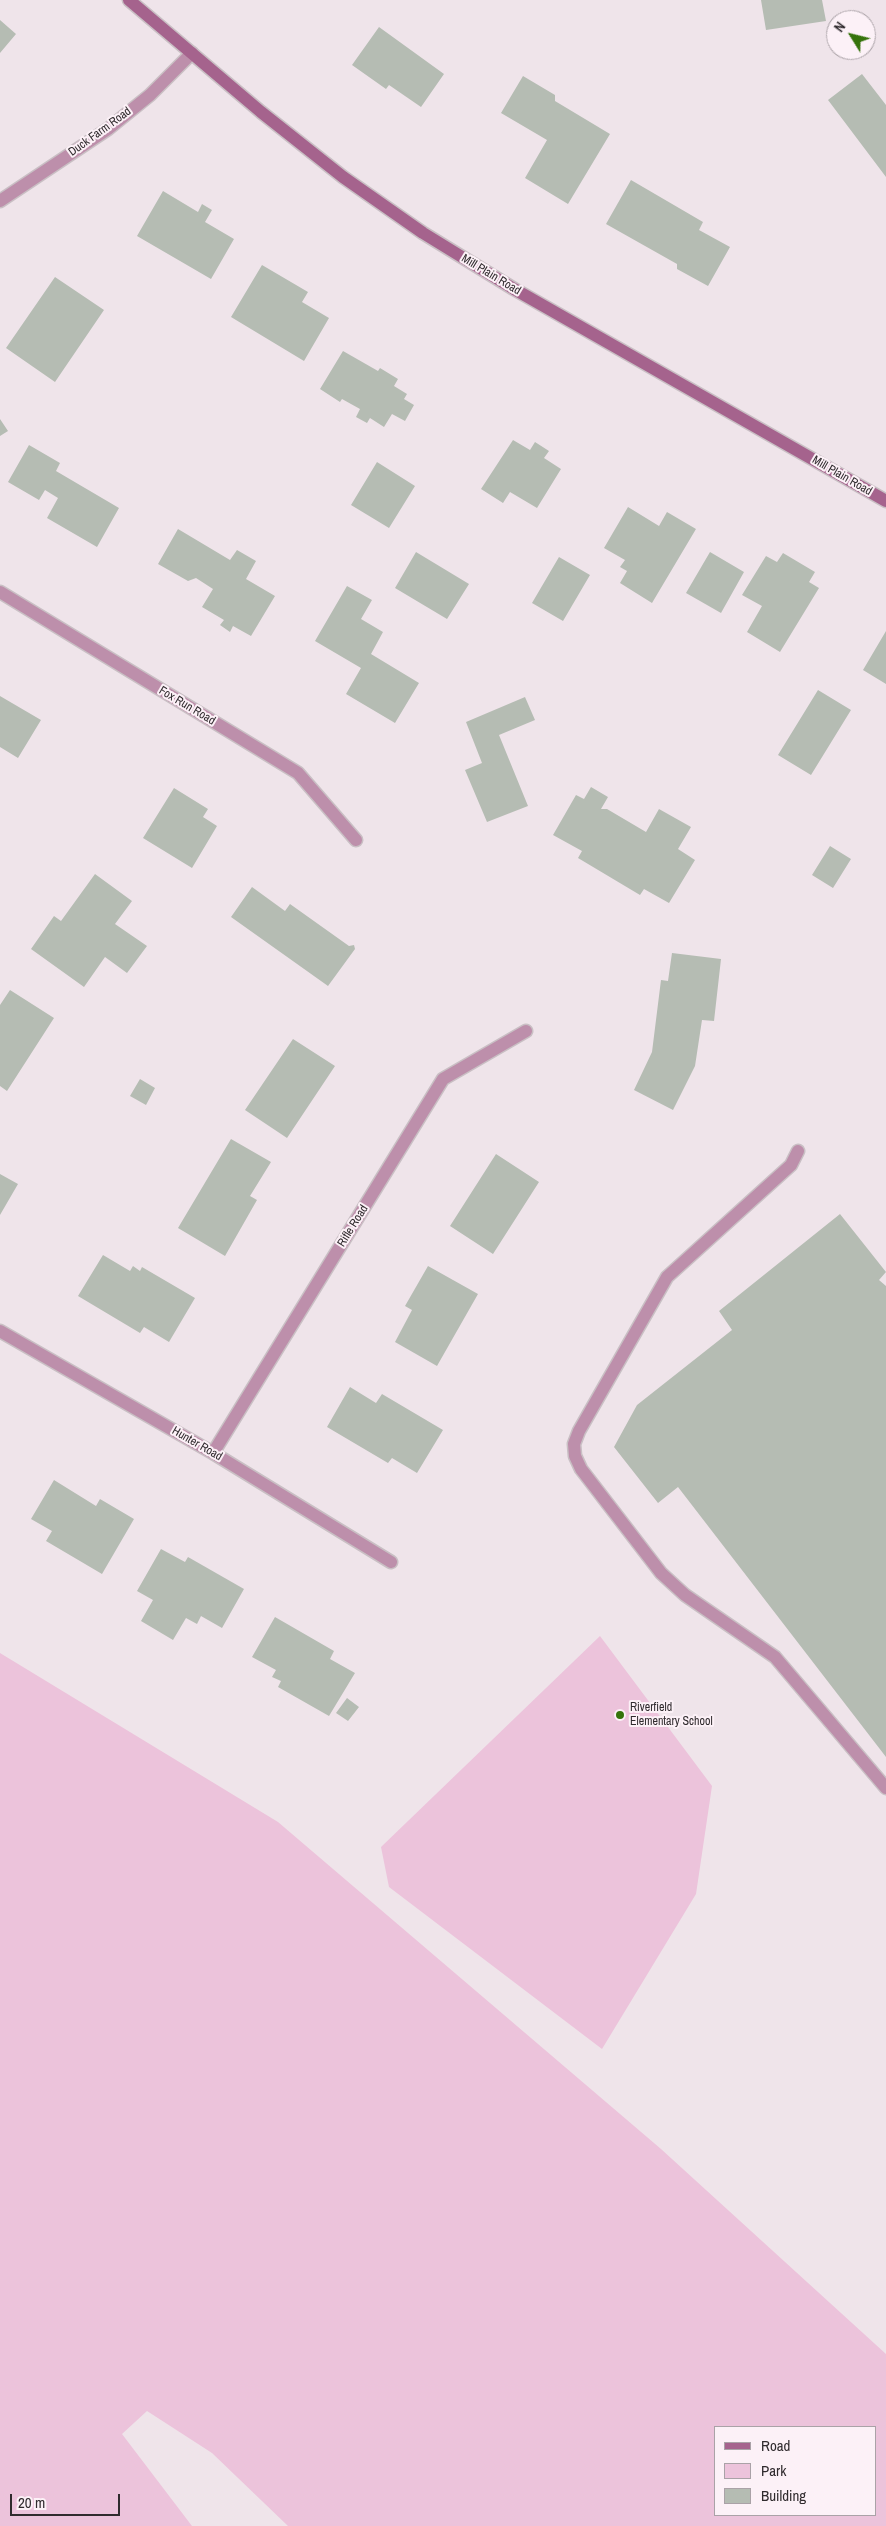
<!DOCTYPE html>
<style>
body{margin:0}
#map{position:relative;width:886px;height:2526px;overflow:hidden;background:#efe4ea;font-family:"Archivo Narrow",sans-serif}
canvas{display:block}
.legend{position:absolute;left:714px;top:2426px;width:162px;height:90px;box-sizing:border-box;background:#fcf1f7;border:1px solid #aaa2a7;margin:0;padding:6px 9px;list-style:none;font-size:15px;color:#302b2e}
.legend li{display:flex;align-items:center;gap:10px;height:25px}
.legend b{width:25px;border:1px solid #aaa2a7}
.north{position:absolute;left:826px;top:10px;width:50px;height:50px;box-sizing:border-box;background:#fcf1f7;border:1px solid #aaa2a7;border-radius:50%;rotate:306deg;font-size:14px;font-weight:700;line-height:20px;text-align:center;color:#302b2e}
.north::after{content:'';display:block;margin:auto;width:18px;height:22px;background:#35730b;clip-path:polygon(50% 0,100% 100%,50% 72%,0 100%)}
.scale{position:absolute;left:10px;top:2494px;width:110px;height:22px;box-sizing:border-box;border:2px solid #302b2e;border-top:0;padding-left:6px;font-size:15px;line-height:18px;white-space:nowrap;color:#302b2e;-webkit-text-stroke:4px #fcf1f7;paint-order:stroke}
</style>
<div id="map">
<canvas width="886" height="2526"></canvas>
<ul class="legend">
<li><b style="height:6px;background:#a5638d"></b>Road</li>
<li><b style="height:14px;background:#ecc3db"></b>Park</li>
<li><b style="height:14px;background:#b5bcb3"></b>Building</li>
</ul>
<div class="north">N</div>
<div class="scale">20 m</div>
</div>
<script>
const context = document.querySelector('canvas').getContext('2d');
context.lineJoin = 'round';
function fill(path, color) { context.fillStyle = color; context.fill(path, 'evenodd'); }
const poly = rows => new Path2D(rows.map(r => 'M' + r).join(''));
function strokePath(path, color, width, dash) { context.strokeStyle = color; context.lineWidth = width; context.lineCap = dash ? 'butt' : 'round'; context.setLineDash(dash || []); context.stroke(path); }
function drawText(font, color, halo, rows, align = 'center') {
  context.font = font + ' "Archivo Narrow",sans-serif'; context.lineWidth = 4; context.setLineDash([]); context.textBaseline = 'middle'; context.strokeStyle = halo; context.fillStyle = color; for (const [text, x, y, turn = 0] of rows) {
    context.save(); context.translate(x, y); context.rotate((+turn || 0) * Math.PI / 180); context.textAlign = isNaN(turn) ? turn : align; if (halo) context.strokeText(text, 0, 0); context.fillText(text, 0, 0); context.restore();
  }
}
fill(poly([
 [600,1636,712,1786,696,1894,602,2049,389,1887,381,1847],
 [0,1653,278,1822,661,2149,886,2354,886,2526,288,2526,212,2453,147,2411,122,2434,192,2526,0,2526],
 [715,2427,875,2427,875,2515,715,2515]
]), '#ecc3db');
fill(poly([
 [761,0,822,0,826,21,766,30],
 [0,20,16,34,0,53],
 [379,27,444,74,421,107,389,85,386,89,352,65],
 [862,74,886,105,886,177,828,100],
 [523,76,555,95,555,101,610,134,568,204,525,178,547,140,501,113],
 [631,180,703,222,699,230,730,247,708,286,677,269,677,264,606,224],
 [163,191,198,212,202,204,212,210,205,222,234,239,211,279,137,236],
 [262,265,308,292,302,302,329,318,304,361,231,317],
 [55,277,104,310,55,382,6,348],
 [343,351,378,371,380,368,398,379,394,386,407,394,404,399,414,405,405,421,392,414,384,427,370,418,367,423,356,417,360,409,342,399,340,402,320,389],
 [0,419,8,431,0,436],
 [513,440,530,450,535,442,549,451,544,458,561,469,537,508,510,492,503,503,481,489],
 [29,445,60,463,56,471,119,508,97,547,47,518,58,498,45,490,39,500,8,482],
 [377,462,415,486,389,528,351,505],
 [628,507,659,526,667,512,696,529,652,603,620,583,627,571,620,567,625,560,604,548],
 [178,529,230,560,237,550,256,561,246,579,275,596,251,636,233,626,230,632,220,625,224,620,202,607,213,589,196,578,188,581,158,564],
 [416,552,469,584,447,619,395,588],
 [710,552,744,572,721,613,686,593],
 [783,553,815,572,809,582,819,588,780,652,747,632,762,606,742,595,766,556,777,562],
 [559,557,590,575,563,621,532,603],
 [347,586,372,600,361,619,383,632,371,654,419,683,395,723,346,694,361,668,315,641],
 [886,631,886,684,863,670],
 [818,690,851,710,811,775,778,755],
 [0,696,41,720,18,758,0,747],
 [525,697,535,720,499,735,528,806,487,822,465,770,482,763,466,722],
 [591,787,608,797,601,809,607,809,646,832,659,809,691,827,678,849,695,860,669,903,644,889,640,895,578,858,582,851,553,835,576,795,584,799],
 [174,788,208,809,203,817,217,826,192,868,143,838],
 [830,846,851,859,833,888,812,875],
 [95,874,132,901,115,924,147,946,127,973,105,957,84,987,31,949,54,916,61,921],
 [252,887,285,911,290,904,349,946,354,945,355,949,328,986,231,917],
 [672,953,721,959,714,1021,702,1020,695,1066,673,1110,634,1090,652,1052,661,980,668,981],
 [10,990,54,1018,7,1091,0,1086,0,1005],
 [293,1039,335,1066,287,1138,245,1110],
 [140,1079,155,1088,146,1105,130,1096],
 [231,1139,271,1162,250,1196,257,1200,225,1256,178,1228],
 [496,1154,539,1182,493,1254,450,1226],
 [0,1174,18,1184,0,1215],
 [840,1214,886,1272,879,1280,886,1286,886,1757,678,1487,658,1503,614,1447,637,1405,732,1330,719,1311],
 [103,1255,130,1271,133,1266,140,1271,142,1267,195,1298,169,1342,144,1327,140,1333,78,1296],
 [428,1266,478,1294,437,1366,395,1342,412,1310,405,1306],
 [350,1387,376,1403,382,1394,443,1430,417,1473,392,1458,388,1463,327,1427],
 [54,1480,96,1506,100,1499,134,1519,102,1574,46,1541,52,1531,31,1519],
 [161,1549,185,1562,188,1557,244,1589,222,1628,201,1616,197,1624,186,1618,173,1640,141,1621,153,1600,137,1591],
 [275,1617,334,1651,330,1659,355,1673,329,1716,278,1687,281,1681,272,1677,276,1670,252,1657],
 [347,1698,359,1707,348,1721,336,1713]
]), '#b5bcb3');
const service = poly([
 [798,1151,791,1165,667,1277,579,1431,574,1444,575,1456,581,1469,661,1573,685,1595,775,1657,886,1788]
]);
const minor = poly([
 [0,201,108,129,150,95,192,53],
 [0,592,298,773,356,840],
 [0,1331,213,1453,391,1562],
 [213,1453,443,1079,526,1031]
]);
const secondary = poly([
 [129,0,261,112,343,177,423,233,514,289,886,501]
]);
strokePath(service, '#c9bfc4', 15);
strokePath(minor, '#c9bfc4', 15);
strokePath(secondary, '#c9bfc4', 15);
strokePath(service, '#bd8fab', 12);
strokePath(minor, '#bd8fab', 12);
strokePath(secondary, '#a5638d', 12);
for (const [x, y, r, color] of [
 [620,1715,5,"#35730b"]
]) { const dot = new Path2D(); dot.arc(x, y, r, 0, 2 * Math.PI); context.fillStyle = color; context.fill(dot); strokePath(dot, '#fcf1f7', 2); }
drawText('12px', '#302b2e', '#fcf1f7', [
 ["Duck Farm Road",100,132,-36],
 ["Mill Plain Road",491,275,31],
 ["Mill Plain Road",842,476,30],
 ["Fox Run Road",187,706,31],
 ["Rifle Road",353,1226,-58],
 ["Hunter Road",197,1444,30]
]);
drawText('12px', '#302b2e', '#fcf1f7', [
 ["Riverfield",630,1708],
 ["Elementary School",630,1722]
], 'left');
</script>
